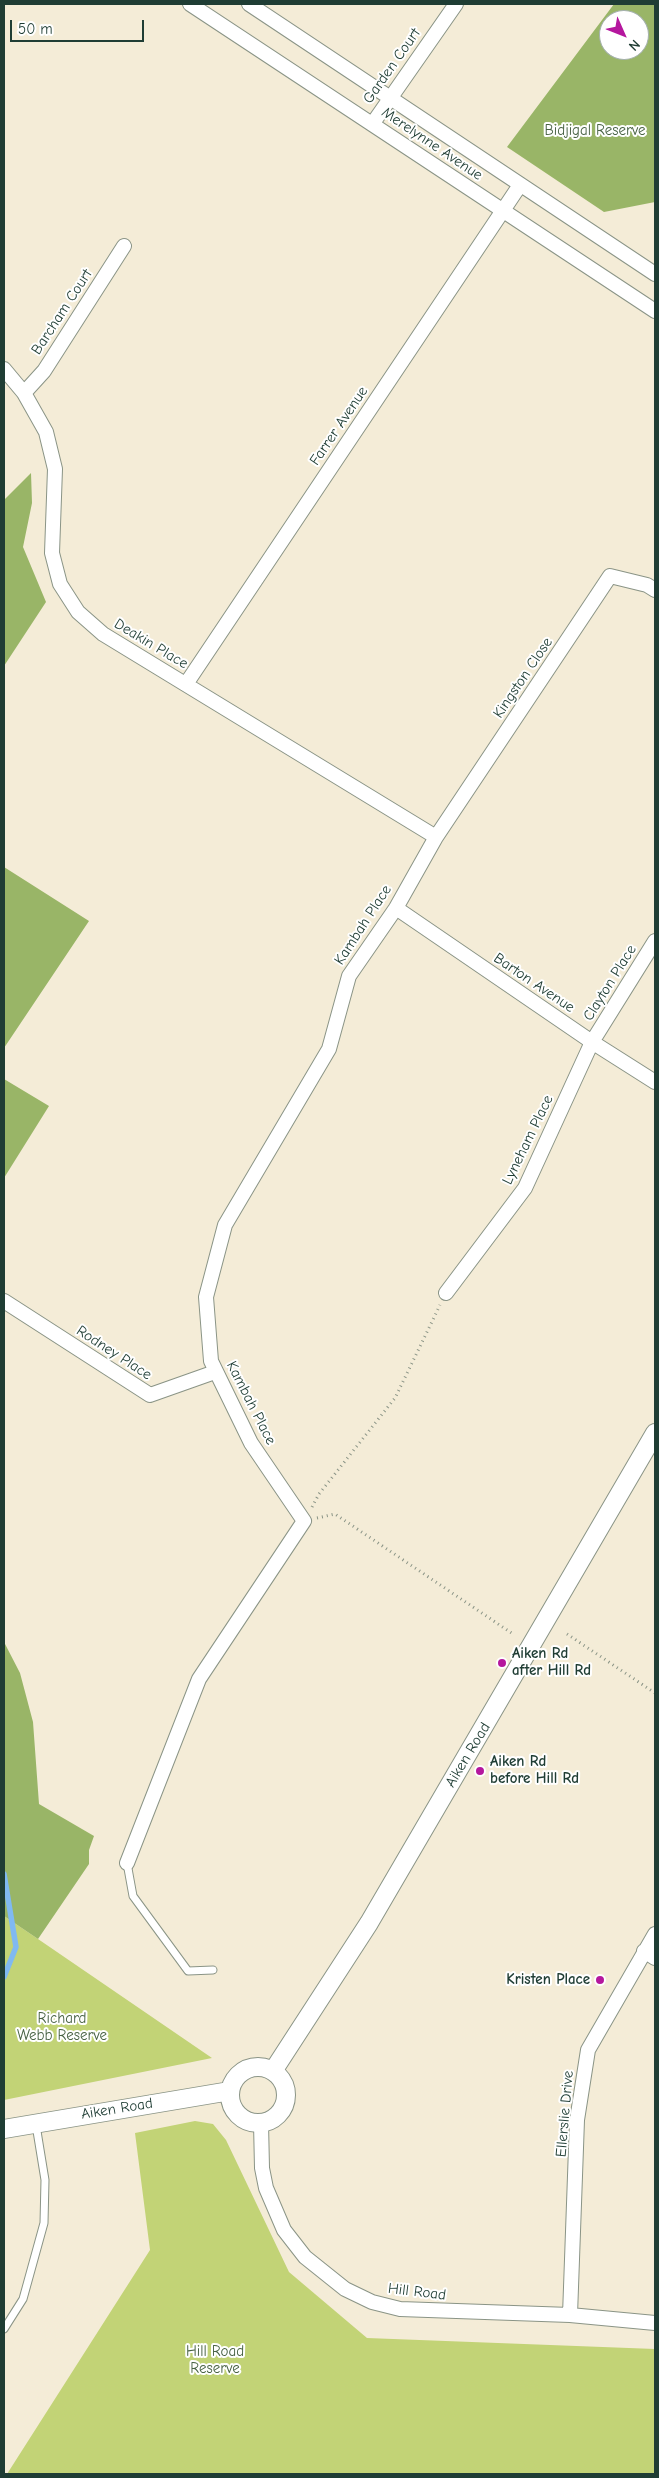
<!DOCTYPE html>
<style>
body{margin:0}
#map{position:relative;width:659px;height:2478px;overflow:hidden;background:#f4ecd7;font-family:"Comic Neue",sans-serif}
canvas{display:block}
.frame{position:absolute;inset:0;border:5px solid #1f3d34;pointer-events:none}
.north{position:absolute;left:599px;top:10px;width:50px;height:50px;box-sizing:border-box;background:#fff;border:1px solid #a5b1ae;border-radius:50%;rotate:134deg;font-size:14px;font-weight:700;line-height:20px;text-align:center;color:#1f3d34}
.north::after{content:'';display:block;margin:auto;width:18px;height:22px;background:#b5179e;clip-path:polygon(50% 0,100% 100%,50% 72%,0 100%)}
.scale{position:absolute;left:10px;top:20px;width:134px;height:22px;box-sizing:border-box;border:2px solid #1f3d34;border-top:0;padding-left:6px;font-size:15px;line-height:18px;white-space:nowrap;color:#1f3d34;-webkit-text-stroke:4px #fff;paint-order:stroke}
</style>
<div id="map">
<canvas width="659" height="2478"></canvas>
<div class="frame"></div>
<div class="north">N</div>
<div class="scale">50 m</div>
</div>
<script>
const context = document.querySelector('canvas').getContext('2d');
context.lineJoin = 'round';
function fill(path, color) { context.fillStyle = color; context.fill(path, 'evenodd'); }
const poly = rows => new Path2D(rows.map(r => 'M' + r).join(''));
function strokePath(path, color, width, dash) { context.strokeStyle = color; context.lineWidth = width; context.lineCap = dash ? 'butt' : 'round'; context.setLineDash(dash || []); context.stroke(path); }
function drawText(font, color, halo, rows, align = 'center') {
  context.font = font + ' "Comic Neue",sans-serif'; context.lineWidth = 4; context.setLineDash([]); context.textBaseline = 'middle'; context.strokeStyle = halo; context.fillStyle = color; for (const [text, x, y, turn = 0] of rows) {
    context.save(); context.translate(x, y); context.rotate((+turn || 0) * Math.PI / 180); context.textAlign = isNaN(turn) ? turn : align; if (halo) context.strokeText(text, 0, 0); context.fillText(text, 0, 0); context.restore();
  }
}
fill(poly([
 [4,1916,38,1939,212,2058,4,2100],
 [195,2121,213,2124,226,2140,289,2272,367,2338,655,2349,655,2474,7,2474,150,2250,135,2133]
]), '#c2d376');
fill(poly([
 [614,4,655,4,655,202,604,212,507,147],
 [609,20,639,20,639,50,609,50],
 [31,473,32,503,23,547,46,602,4,666,4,500],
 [4,867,89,921,4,1048],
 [4,1079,49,1106,4,1178],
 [4,1642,20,1673,33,1722,39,1804,94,1836,89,1850,89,1864,38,1939,4,1916]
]), '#99b567');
strokePath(poly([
 [4,1874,16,1947,4,1977]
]), '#80b9f1', 5.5);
const service = poly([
 [127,1863,133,1896,188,1971,213,1970],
 [4,2329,23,2299,44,2223,45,2180,36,2125]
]);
const minor = poly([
 [190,4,655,311],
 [249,4,655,274],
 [373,123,456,4],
 [4,369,24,393,46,432,55,469,52,553,60,584,78,612,103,634,436,837],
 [24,393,44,371,124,246],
 [186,684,520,185],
 [396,908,592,1042,655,1082],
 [446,1293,525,1188,592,1042,655,941],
 [4,1301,150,1395,215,1372],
 [127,1863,199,1679,304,1521,251,1443,211,1361,206,1297,225,1225,329,1049,349,976,396,908,436,837,610,576,647,585,655,590],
 [644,1951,655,1958],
 [261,2123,262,2168,266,2188,284,2230,305,2257,345,2289,372,2302,400,2309,570,2315,655,2323],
 [570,2315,577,2120,588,2050,655,1934]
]);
const tertiary = poly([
 '230 2095a28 28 0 1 1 56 0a28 28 0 1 1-56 0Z',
 [273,2071,369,1923,655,1433],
 [4,2129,230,2091]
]);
strokePath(service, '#8a9486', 9);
strokePath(minor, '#8a9486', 16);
strokePath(tertiary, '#8a9486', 20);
strokePath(poly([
 [312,1507,319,1494,395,1398,440,1305],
 [317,1518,335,1514,513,1634],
 [567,1634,655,1693]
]), '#8a9486', 3, [1, 4]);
strokePath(service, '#fff', 7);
strokePath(minor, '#fff', 14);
strokePath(tertiary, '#fff', 18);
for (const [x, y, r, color] of [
 [502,1663,5,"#b5179e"],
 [480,1771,5,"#b5179e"],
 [600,1980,5,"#b5179e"]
]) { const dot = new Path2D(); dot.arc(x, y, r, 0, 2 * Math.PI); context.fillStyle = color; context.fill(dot); strokePath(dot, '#fff', 2); }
drawText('15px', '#1f3d34', '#fff', [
 ["Garden Court",392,66,-55],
 ["Merelynne Avenue",432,144,34],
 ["Barcham Court",62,312,-57],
 ["Farrer Avenue",339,426,-56],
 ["Deakin Place",151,644,31],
 ["Kingston Close",523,678,-56],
 ["Kambah Place",363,925,-57],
 ["Barton Avenue",534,983,34],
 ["Clayton Place",610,983,-58],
 ["Lyneham Place",528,1140,-64],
 ["Rodney Place",114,1353,33],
 ["Kambah Place",251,1403,63],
 ["Aiken Road",468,1755,-59],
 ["Aiken Road",117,2109,-9],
 ["Ellerslie Drive",565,2114,-85],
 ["Hill Road",417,2292,7]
]);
drawText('15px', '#486244', '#fff', [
 ["Bidjigal Reserve",595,131],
 ["Richard",62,2019],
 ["Webb Reserve",62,2036],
 ["Hill Road",215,2352],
 ["Reserve",215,2369]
]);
drawText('bold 15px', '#1f3d34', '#fff', [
 ["Aiken Rd",512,1654],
 ["after Hill Rd",512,1671],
 ["Aiken Rd",490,1762],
 ["before Hill Rd",490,1779],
 ["Kristen Place",590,1980,"right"]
], 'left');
</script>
